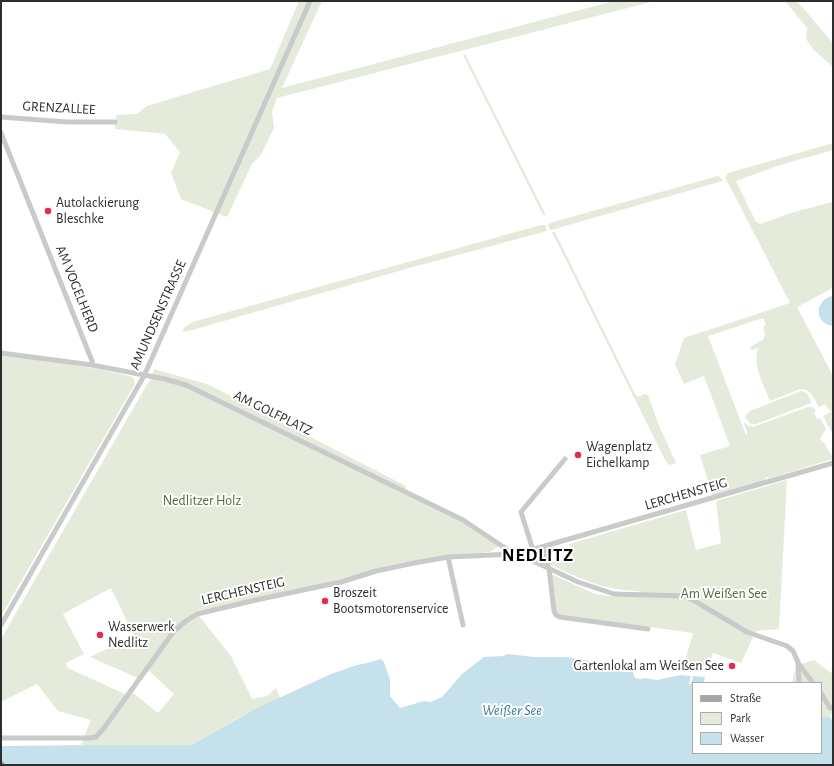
<!DOCTYPE html>
<html>
<head>
<meta charset="utf-8">
<style>
  body { margin:0 }
  #map { position:relative; width:834px; height:766px; overflow:hidden; background:#fff; font-family:"Alegreya Sans",sans-serif }
  canvas { display:block }
  .frame { position:absolute; inset:0; border:2px solid #2d2d2d; pointer-events:none }
  .legend { position:absolute; left:692px; top:682px; width:130px; height:72px; box-sizing:border-box; background:#fff; border:1px solid #ababab; margin:0; padding:5px 7px; list-style:none; font-size:12px; color:#2d2d2d }
  .legend li { display:flex; align-items:center; gap:8px; height:20px }
  .legend b { width:20px; border:1px solid #ababab }
</style>
</head>
<body>
<div id="map">
<canvas width="834" height="766"></canvas>
<div class="frame"></div>
<ul class="legend">
<li><b style="height:5px;background:#a5a5a5"></b>Straße</li>
<li><b style="height:11px;background:#e5ebda"></b>Park</li>
<li><b style="height:11px;background:#c5e2ec"></b>Wasser</li>
</ul>
</div>
<script>
const g = document.querySelector('canvas').getContext('2d');
g.lineJoin = 'round';
function fill(path, color) { g.fillStyle = color; g.fill(path, 'evenodd'); }
function trace(path, color, width, dash) { g.strokeStyle = color; g.lineWidth = width; g.lineCap = dash ? 'butt' : 'round'; g.setLineDash(dash || []); g.stroke(path); }
function drawText(font, color, halo, rows, align = 'center') {
  g.font = font + ' "Alegreya Sans",sans-serif'; g.lineWidth = 4; g.setLineDash([]); g.textBaseline = 'middle'; g.strokeStyle = halo; g.fillStyle = color; for (const [text, x, y, turn = 0] of rows) {
    g.save(); g.translate(x, y); g.rotate((+turn || 0) * Math.PI / 180); g.textAlign = isNaN(turn) ? turn : align; if (halo) g.strokeText(text, 0, 0); g.fillText(text, 0, 0); g.restore();
  }
}
fill(new Path2D(`
  M299,1h23l-40,87 332,-87h41l-378,97 -5,14 2,16 -13,27 -9,9 -25,53 -46,-18 -10,-26 9,-21 -15,-18 -50,-5 1,-14 21,-1 10,-8 123,-37z
  M785,1h12l36,42v24l-20,-18 -7,-10 1,-11z
  M465,54l80,159v2h-2l-80,-160z
  M833,143v7l-56,16 -41,15 20,41 4,2 34,-12 39,-10v86l-36,19 36,69v59l-10,-19 8,-4 -2,-3h-1l-3,-5 -6,3c-5,-9 -8,-19 -19,-18l-30,12c-6,-16 -18,-36 -12,-53l-7,2 -1,-3 14,-8 1,-6 -2,-6 3,-2 -3,-7 -55,18 38,99 1,-3 -4,-11 4,4 6,2 55,-20h5l3,4 -2,1 3,7 3,-1 6,11 -6,10 5,5 6,11 2,-1v5l-63,19 -3,-1 -1,2 -7,4 -46,14 -13,-42 30,-9 -26,-70 -20,8 -9,-19 9,-27 106,-35 -65,-126 3,-4z
  M718,176l5,4 -4,2 -168,48h-1l-2,-5 2,-2z
  M541,225h4l2,6 -134,36 -221,63 -10,2c3,-7 8,-9 14,-11z
  M552,232h3l79,160 4,5 6,-3 4,1 9,26 19,42 -7,2 -5,-7z
  M1,353l102,17 30,7 2,7 -134,232z
  M154,369l53,15 199,102 -1,7 52,25 42,28 -9,6 -61,6 -43,8 -55,16 -134,29 3,6 31,39 21,43 15,-3 9,-8 4,10 -38,18 -51,29h-110l10,-25 -33,-9 -21,-27 -36,18v-63l145,-253 4,-6zM111,588l23,48 -44,21 50,22 9,-8 25,23 -16,19 -26,-21 -5,3 -59,-27 -2,-5 18,-9 -21,-40z
  M801,391l6,2 4,9v1l-55,21h-6l-5,-7 1,-2 4,-4z
  M787,480l-8,149 -23,2 -15,32 -28,-10 -4,13 -24,-5 8,-28 -137,-19 -5,-40 44,20 14,2h31l-1,-5c-36,-1 -56,-11 -88,-26l-1,-3 23,-3 -4,-15 117,-34 10,40 25,-7 -5,-42z
  M814,660l17,13 2,-2v42l-2,1 1,6 -4,-4 -7,2v-35h-29l4,-17z`), '#e5ebda');
fill(new Path2D(`
  M833,296v30c-19,-2 -19,-27 0,-30z
  M508,654l26,3h32l55,9 12,6 2,6 5,1 5,-1 12,2 23,-5 11,1 -2,7 1,1h1l2,-8 12,1 -1,6h-11v70h128v-35l7,-2 5,5v44h-832v-19l94,-1h96l66,-37 74,-34 26,-9 10,-2 14,-4 3,3 6,18v16l10,12 24,-7 6,1 12,-5 20,-23 22,-17 19,-1z`), '#c5e2ec');
trace(new Path2D(`
  M1,117l66,5h48
  M1,133l91,228v4
  M1,353l91,12 73,14 21,6 277,135 51,34 17,6 47,22 36,12 68,2 11,4 54,32 40,14 6,5 5,11 1,21
  M544,547l5,22 5,42 2,4 4,2 88,12
  M533,550l-12,-38 44,-53
  M448,557l15,68
  M1,625l143,-249 166,-375
  M798,663l15,20
  M821,693l9,15h3
  M1,738h89l6,-1 8,-9 70,-97 12,-10 11,-7 59,-14 85,-18 35,-11 38,-8 34,-6 66,-3 10,-2 309,-89`), '#cacaca', 5);
trace(new Path2D(`
  M1,764l1,1`), '#a5a5a5', 6);
for (const [x, y, r, color] of [
  [48,211,4,"#ea294f"],
  [578,455,4,"#ea294f"],
  [325,601,4,"#ea294f"],
  [100,635,4,"#ea294f"],
  [732,666,4,"#ea294f"]
]) { const dot = new Path2D(); dot.arc(x, y, r, 0, 2 * Math.PI); g.fillStyle = color; g.fill(dot); trace(dot, '#fff', 1.5); }
drawText('14px', '#2d2d2d', '#fff', [
  ["GRENZALLEE",59,108,3],
  ["AM VOGELHERD",77,289,68],
  ["AMUNDSENSTRASSE",158,315,-66],
  ["AM GOLFPLATZ",273,413,26],
  ["LERCHENSTEIG",686,494,-16],
  ["LERCHENSTEIG",243,591,-13]
]);
drawText('14px', '#2d2d2d', '#fff', [
  ["Autolackierung",56,203],
  ["Bleschke",56,219],
  ["Wagenplatz",586,447],
  ["Eichelkamp",586,463],
  ["Broszeit",333,593],
  ["Bootsmotorenservice",333,609],
  ["Wasserwerk",108,627],
  ["Nedlitz",108,643],
  ["Gartenlokal am Weißen See",724,666,"right"]
], 'left');
drawText('14px', '#566a39', '#fff', [
  ["Nedlitzer Holz",202,501],
  ["Am Weißen See",724,594]
]);
drawText('italic 15px', '#397a91', '#fff', [
  ["Weißer See",512,710]
]);
g.letterSpacing = '1px';
drawText('bold 18px', '#000', '#fff', [
  ["NEDLITZ",538,556]
]);
g.letterSpacing = '0px';
</script>
</body>
</html>
